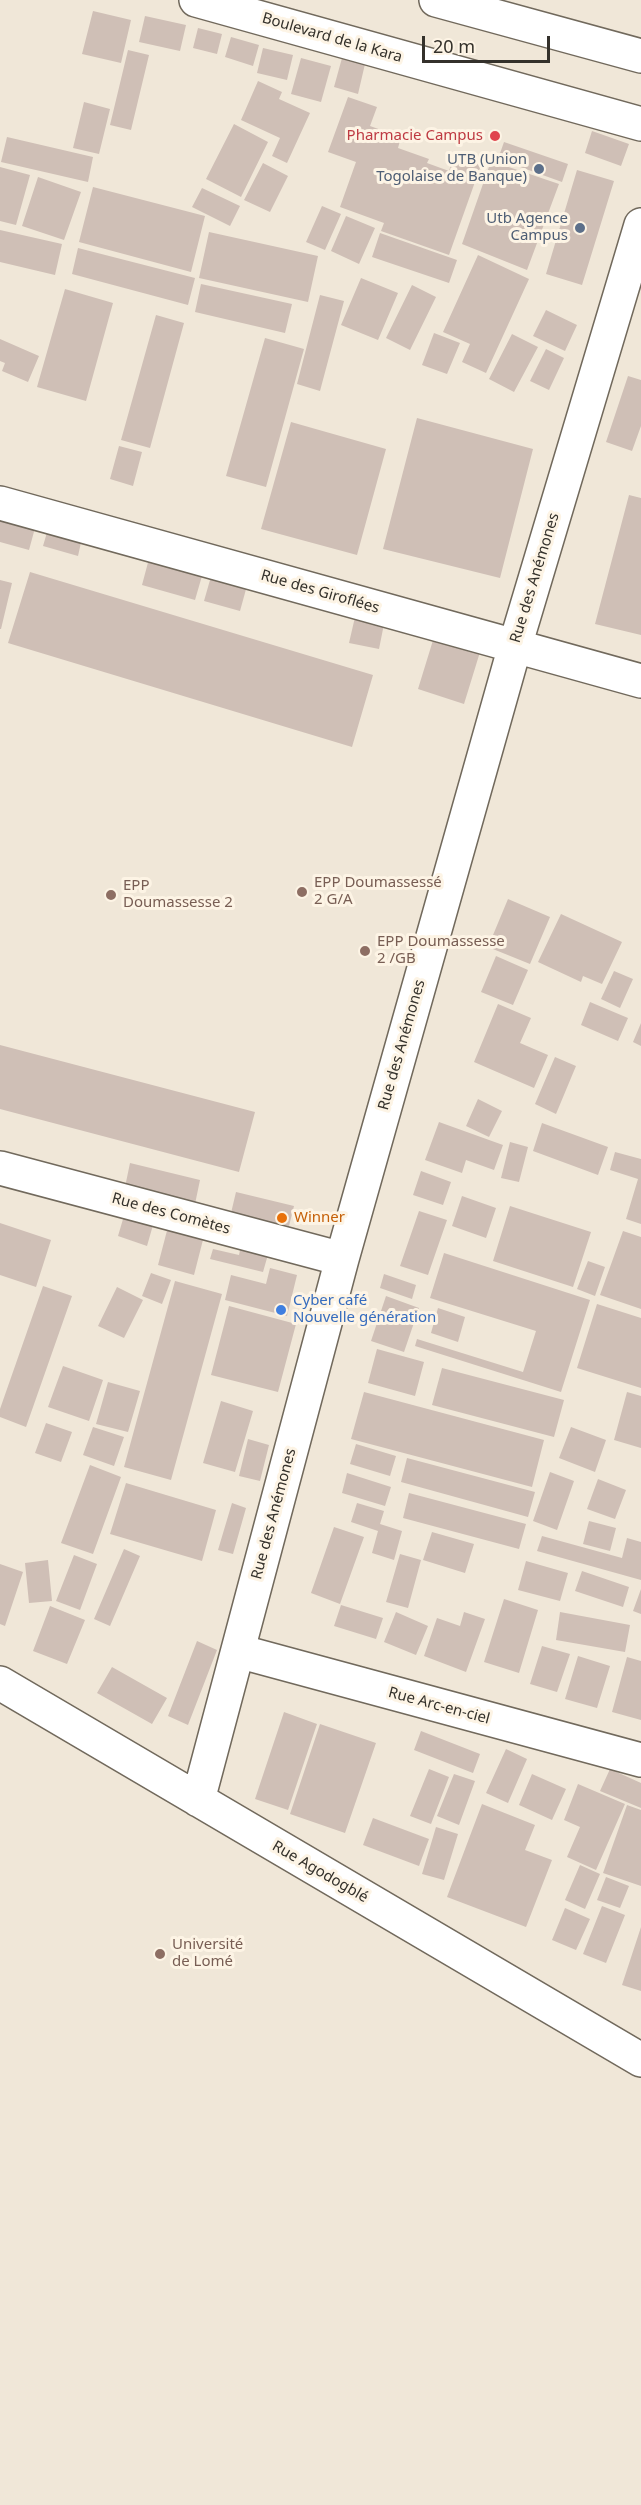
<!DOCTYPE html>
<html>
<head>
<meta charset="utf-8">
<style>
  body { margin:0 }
  #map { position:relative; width:641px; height:2505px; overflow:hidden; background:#f0e7d8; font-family:"Noto Sans",sans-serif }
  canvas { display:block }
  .scale { position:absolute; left:422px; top:36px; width:128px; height:27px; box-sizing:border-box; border:3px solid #34312b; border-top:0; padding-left:8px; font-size:18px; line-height:21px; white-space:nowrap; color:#34312b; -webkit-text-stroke:4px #fdf4e5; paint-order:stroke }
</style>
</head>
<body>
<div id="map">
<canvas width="641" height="2505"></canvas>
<div class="scale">20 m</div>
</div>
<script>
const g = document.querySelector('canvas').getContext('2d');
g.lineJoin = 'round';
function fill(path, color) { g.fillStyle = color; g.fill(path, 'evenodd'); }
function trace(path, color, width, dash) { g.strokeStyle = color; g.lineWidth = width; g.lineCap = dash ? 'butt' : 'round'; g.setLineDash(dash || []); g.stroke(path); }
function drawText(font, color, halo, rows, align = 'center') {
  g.font = font + ' "Noto Sans",sans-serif'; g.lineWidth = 6; g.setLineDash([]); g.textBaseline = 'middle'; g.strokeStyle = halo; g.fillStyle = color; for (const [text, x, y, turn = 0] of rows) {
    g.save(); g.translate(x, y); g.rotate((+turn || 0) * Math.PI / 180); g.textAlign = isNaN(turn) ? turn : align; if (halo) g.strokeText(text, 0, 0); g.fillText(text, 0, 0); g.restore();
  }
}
fill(new Path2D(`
  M93,11l38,9 -10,43 -39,-9z
  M145,16l41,9 -6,26 -41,-9z
  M198,28l24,6 -5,20 -24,-6z
  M231,37l28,8 -6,21 -28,-9z
  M263,48l30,7 -6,25 -30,-7z
  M128,50l21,5 -18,75 -21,-5z
  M301,58l30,8 -10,36 -30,-8z
  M342,58l23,6 -7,30 -24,-7z
  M258,81l24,11 -3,7 31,14 -23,50 -15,-7 8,-18 -39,-18z
  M348,97l29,10 -7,19 31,11 -3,11 31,11 -2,4 22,8 5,-16 27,10 -32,90 -68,-24 3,-8 -44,-16 16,-45 -28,-10z
  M84,102l26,7 -11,45 -26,-6z
  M234,124l34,18 -27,55 -35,-18z
  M592,131l37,13 -8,22 -36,-13z
  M7,137l86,20 -5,25 -87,-20z
  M504,142l64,22 -6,18 -64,-23z
  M491,161l68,23 -32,86 -65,-26z
  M263,163l25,13 -18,36 -26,-12z
  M0,167l30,8 -14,50 -16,-4z
  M577,170l37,11 -32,104 -36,-11z
  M38,177l43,15 -17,48 -42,-14z
  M93,187l112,29 -14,56 -112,-30z
  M202,188l38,18 -10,20 -38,-19z
  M322,206l19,8 -16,36 -19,-8z
  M346,216l29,12 -16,36 -28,-13z
  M0,230l62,14 -7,31 -55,-13z
  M209,232l109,24 -10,46 -109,-24z
  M380,233l77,27 -8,23 -77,-26z
  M78,248l117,30 -7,27 -116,-31z
  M478,255l51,24 -43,94 -24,-11 8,-18 -27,-12z
  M361,278l37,15 -20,47 -37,-15z
  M201,284l91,20 -7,29 -90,-21z
  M412,285l24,12 -26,53 -24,-12z
  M65,289l48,14 -27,98 -49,-14z
  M320,295l24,6 -24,90 -23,-7z
  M546,310l31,15 -12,26 -32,-15z
  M156,315l28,8 -34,125 -29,-8z
  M434,333l26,10 -13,31 -25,-9z
  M512,334l26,13 -24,45 -25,-13z
  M265,338l39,11 -38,138 -40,-11z
  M0,339l39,17 -11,26 -26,-11 3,-8 -5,-2z
  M546,349l18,9 -15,32 -19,-9z
  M628,376l13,4v46l-9,25 -26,-9z
  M417,418l116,31 -33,129 -117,-29z
  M291,422l95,27 -29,106 -96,-26z
  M119,446l23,6 -9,34 -23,-7z
  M629,495l12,3v137l-46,-11z
  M0,518l35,10 -6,22 -29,-8z
  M48,529l34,9 -4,18 -35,-10z
  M150,555l54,14 -9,31 -53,-15z
  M30,572l343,103 -21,72 -344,-104z
  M212,573l36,9 -8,29 -36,-10z
  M0,580l12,3 -11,46h-1z
  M355,617l29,7 -5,25 -30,-6z
  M434,637l46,15 -16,52 -46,-15z
  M508,899l42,18 -20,47 -42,-17z
  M561,914l61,28 -20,42 -19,-8 -2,6 -43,-20z
  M496,956l32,14 -15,35 -32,-13z
  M614,971l19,8 -13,29 -19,-9z
  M590,1002l38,16 -10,23 -37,-16z
  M498,1004l33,14 -11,25 28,12 -14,33 -60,-26z
  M641,1023v23l-8,-4z
  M0,1045l255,67 -16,60 -239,-63z
  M555,1057l21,9 -20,48 -21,-10z
  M478,1099l24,12 -13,26 -23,-11z
  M439,1122l64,23 -9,25 -28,-10 -4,13 -37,-13z
  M542,1123l66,24 -10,28 -65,-24z
  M510,1142l18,5 -9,35 -18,-4z
  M615,1152l26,7v65l-15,-5 12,-40 -28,-9z
  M130,1163l70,17 -5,24 -70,-17z
  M421,1171l30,11 -8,23 -30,-10z
  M236,1192l58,14 -5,20 -58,-13z
  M462,1196l34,12 -10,30 -34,-12z
  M510,1206l81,26 -18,55 -80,-26z
  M126,1209l29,9 -8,28 -29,-10z
  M419,1211l28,9 -19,55 -28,-9z
  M0,1223l51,17 -15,47 -36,-12z
  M169,1223l36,9 -11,43 -36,-10z
  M623,1231l18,6v72l-41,-14z
  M241,1245l28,6 -6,21 -53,-13 3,-10 26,6z
  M444,1253l146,47 -29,92 -146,-46 2,-7 106,33 13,-41 -106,-33z
  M588,1261l17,6 -10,29 -18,-7z
  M270,1268l27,7 -10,41 -62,-16 6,-25 35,9z
  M151,1273l20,7 -9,24 -20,-8z
  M384,1274l32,11 -4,14 -32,-11z
  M175,1281l47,13 -51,186 -47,-13z
  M43,1286l29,10 -46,131 -26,-10v-8z
  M117,1287l26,13 -19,38 -26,-12z
  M386,1296l33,12 -15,44 -33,-11z
  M597,1304l44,14v70l-64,-20z
  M229,1306l67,18 -18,68 -67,-17z
  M438,1308l27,9 -7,25 -27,-9z
  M377,1349l47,13 -9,34 -47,-13z
  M63,1366l40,14 -14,41 -41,-14z
  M442,1368l122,32 -10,37 -122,-32z
  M108,1382l32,9 -12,41 -32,-8z
  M364,1392l180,48 -12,47 -181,-48z
  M627,1392l14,4v52l-27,-8z
  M221,1401l32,10 -18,61 -32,-9z
  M46,1423l26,9 -11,30 -26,-9z
  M93,1427l31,10 -10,29 -31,-11z
  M571,1427l35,13 -11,32 -36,-14z
  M248,1439l21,6 -9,36 -21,-5z
  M356,1444l40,12 -6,20 -40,-12z
  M407,1458l128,34 -7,25 -127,-35z
  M90,1465l31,12 -28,77 -32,-11z
  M550,1472l24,9 -17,49 -24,-9z
  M347,1473l44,14 -6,19 -43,-13z
  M598,1479l28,11 -11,29 -28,-10z
  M126,1483l90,27 -14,51 -92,-27z
  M409,1493l117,31 -7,25 -116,-31z
  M232,1503l14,5 -13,46 -15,-4z
  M357,1503l27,8 -4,13 22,7 -8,29 -22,-7 6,-22 -27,-9z
  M589,1521l27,7 -6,23 -27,-7z
  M334,1527l30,10 -24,67 -29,-11z
  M432,1532l42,12 -9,29 -42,-13z
  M542,1536l80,22 5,-20 14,4v38l-104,-29z
  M124,1549l16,7 -30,70 -16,-7z
  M400,1554l21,6 -13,48 -22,-6z
  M74,1555l23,9 -17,46 -24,-9z
  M48,1560l4,41 -23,2 -4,-40z
  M526,1561l42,12 -8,28 -42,-11z
  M0,1564l23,8 -18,54 -5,-2z
  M582,1571l47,16 -6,20 -48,-16z
  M641,1589v25l-8,-3z
  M504,1599l34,11 -19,63 -35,-11z
  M341,1605l42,13 -7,21 -42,-13z
  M50,1606l35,14 -18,44 -34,-13z
  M396,1612l32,14 -12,29 -32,-13z
  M464,1612l21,7 -19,53 -42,-16 13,-38 23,8z
  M560,1612l70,13 -5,27 -69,-12z
  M197,1641l20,9 -29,75 -20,-9z
  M542,1646l28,8 -13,38 -27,-8z
  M578,1656l32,10 -13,42 -32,-9z
  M627,1657l14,4v59l-29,-8z
  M112,1667l55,31 -15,26 -55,-31z
  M284,1712l33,12 -29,86 -33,-11z
  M320,1724l56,19 -31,90 -55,-19z
  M421,1731l59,23 -7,19 -59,-23z
  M506,1749l21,10 -19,44 -22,-10z
  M429,1769l20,8 -18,47 -21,-8z
  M610,1769l31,14v25l-41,-17z
  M454,1774l21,7 -16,44 -22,-9z
  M532,1774l34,15 -14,31 -33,-15z
  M578,1784l47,20 -29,66 -29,-13 13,-30 -16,-7z
  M482,1804l53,21 -10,25 27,10 -26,67 -79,-30z
  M627,1805l14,5v76l-38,-13z
  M373,1818l56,21 -10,27 -56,-21z
  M436,1827l22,7 -14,46 -22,-6z
  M580,1865l20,9 -15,35 -20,-9z
  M606,1877l23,9 -9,22 -23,-8z
  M602,1906l23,9 -19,48 -23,-9z
  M565,1908l25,11 -14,31 -24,-10z
  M641,1927v64l-19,-6z`), '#cfbfb6');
const minor = new Path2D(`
  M0,503l641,178
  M0,1168l342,91
  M238,1651l403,109
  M0,1683l641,377
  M198,1800l144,-541 173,-613 126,-421`);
const major = new Path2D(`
  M196,0l445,124
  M436,0l205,56`);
trace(minor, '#71695c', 36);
trace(major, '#71695c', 36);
trace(minor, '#fff', 33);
trace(major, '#fff', 33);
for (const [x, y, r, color] of [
  [495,136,6,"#e0444e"],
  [539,169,6,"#5c6f8a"],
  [580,228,6,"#5c6f8a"],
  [302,892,6,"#8d6e63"],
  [111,895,6,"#8d6e63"],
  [365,951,6,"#8d6e63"],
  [282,1218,6,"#e8710a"],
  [281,1310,6,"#3f7fe0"],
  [160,1954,6,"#8d6e63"]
]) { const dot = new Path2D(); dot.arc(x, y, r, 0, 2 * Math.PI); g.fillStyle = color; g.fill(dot); trace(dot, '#fdf4e5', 2); }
drawText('15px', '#34312b', '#fdf4e5', [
  ["Boulevard de la Kara",332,38,16],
  ["Rue des Anémones",535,578,-73],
  ["Rue des Giroflées",320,592,16],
  ["Rue des Anémones",402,1045,-74],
  ["Rue des Comètes",171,1214,15],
  ["Rue des Anémones",274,1514,-75],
  ["Rue Arc-en-ciel",439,1706,15],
  ["Rue Agodogblé",320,1872,30]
]);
drawText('15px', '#be3a42', '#fdf4e5', [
  ["Pharmacie Campus",483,136]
], 'right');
drawText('15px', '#4e5e75', '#fdf4e5', [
  ["UTB (Union",527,160],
  ["Togolaise de Banque)",527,177],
  ["Utb Agence",568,219],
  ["Campus",568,236]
], 'right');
drawText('15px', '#785e54', '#fdf4e5', [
  ["EPP Doumassessé",314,883],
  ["2 G/A",314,900],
  ["EPP",123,886],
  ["Doumassesse 2",123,903],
  ["EPP Doumassesse",377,942],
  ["2 /GB",377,959],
  ["Université",172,1945],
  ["de Lomé",172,1962]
], 'left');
drawText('15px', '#c56008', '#fdf4e5', [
  ["Winner",294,1218]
], 'left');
drawText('15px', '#366cbe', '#fdf4e5', [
  ["Cyber café",293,1301],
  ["Nouvelle génération",293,1318]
], 'left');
</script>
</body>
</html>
